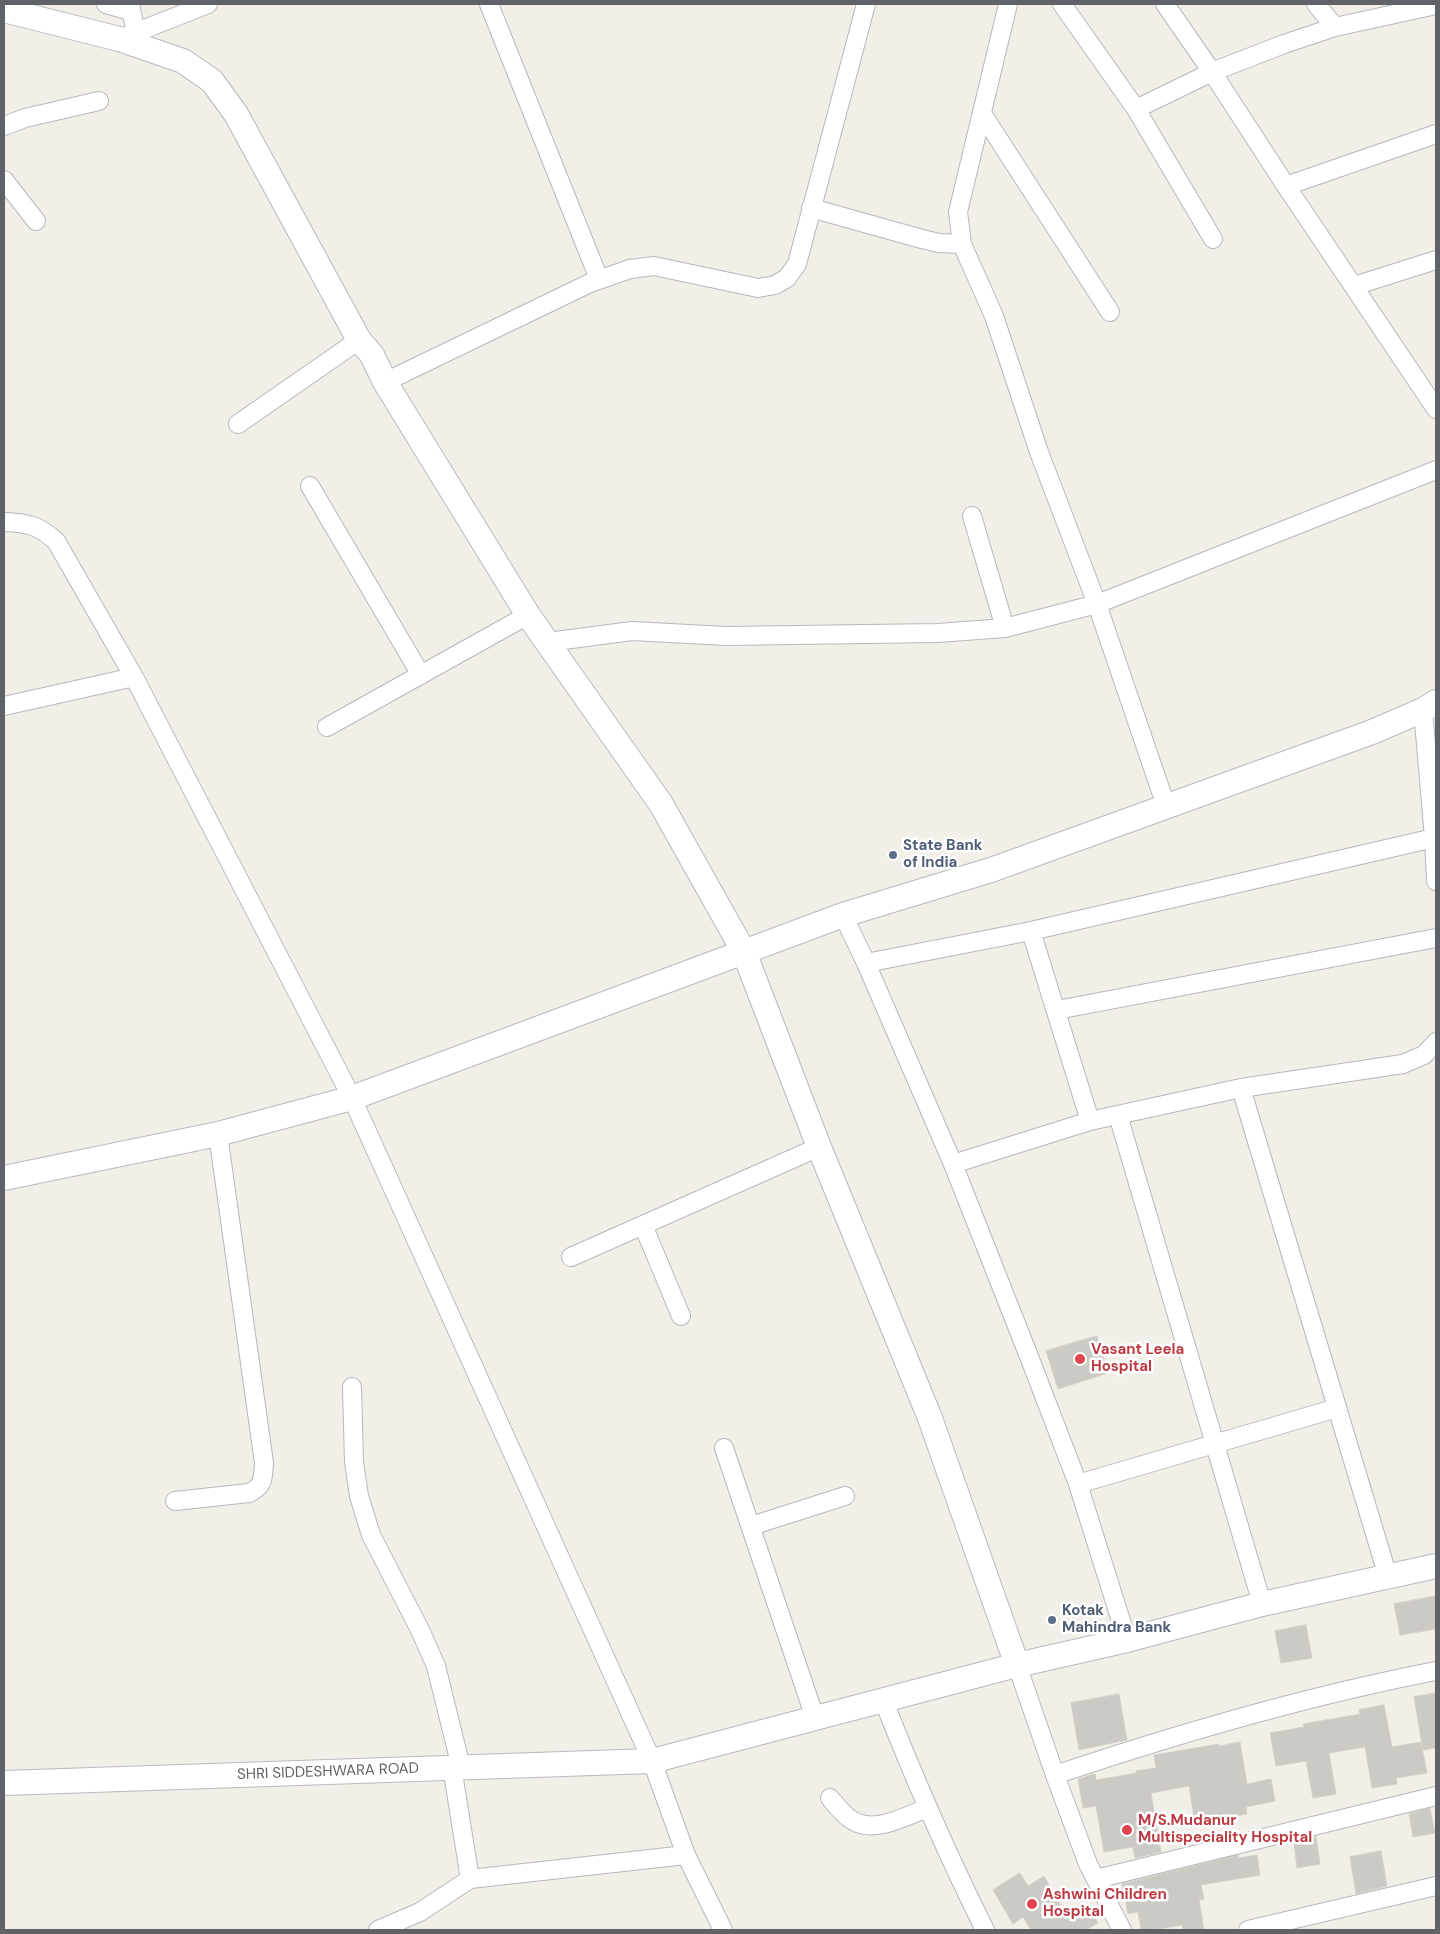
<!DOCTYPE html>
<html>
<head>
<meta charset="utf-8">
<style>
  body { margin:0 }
  #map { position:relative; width:1440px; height:1934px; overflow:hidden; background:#f1efe8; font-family:"DM Sans",sans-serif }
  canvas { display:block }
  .frame { position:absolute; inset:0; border:5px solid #5f6368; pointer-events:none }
</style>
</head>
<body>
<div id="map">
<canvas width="1440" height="1934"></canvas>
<div class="frame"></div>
</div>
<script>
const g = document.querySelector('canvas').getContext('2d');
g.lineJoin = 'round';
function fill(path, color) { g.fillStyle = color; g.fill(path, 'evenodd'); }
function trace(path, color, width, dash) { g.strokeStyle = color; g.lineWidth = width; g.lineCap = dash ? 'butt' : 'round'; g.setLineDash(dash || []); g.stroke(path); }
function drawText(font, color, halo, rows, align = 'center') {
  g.font = font + ' "DM Sans",sans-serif'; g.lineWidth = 5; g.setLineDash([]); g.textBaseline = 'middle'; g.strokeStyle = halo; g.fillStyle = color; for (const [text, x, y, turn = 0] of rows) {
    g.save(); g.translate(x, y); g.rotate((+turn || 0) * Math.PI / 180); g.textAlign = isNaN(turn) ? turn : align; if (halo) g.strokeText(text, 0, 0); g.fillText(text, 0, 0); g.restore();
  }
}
const building = new Path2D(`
  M1097,1336l11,37 -50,16 -12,-38z
  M1436,1596v33l-36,6 -6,-31z
  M1306,1625l6,33 -31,5 -6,-32z
  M1436,1693v55l-13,2 -9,-53z
  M1119,1694l8,46 -48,10 -8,-47z
  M1384,1705l8,42 29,-5 6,31 -31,5 1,6 -25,4 -7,-41 -36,6 7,41 -23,4 -7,-37 -30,5 -6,-33 34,-6 -1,-3 57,-10 -1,-4z
  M1240,1742l7,42 24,-5 4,22 -29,6 1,7 -52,9 -6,-37 -38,7 10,59 -26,6 -2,-11 -29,5 -8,-46 -13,2 -5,-29 17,-5 1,6 41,-7 -1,-2 20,-3 -2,-13 65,-11v2z
  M1430,1808l5,25 -22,4 -4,-23z
  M1316,1836l4,28 -23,4 -3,-26z
  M1381,1851l6,35 -31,8 -6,-37z
  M1238,1855l1,3 18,-3 3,20 -59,10 3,14 -5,1 5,30h-21l-1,-5 -29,5h-12l-3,-18 -10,2 -6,-30z
  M1020,1873l8,13 16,-10 23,40 20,-12 11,19 -12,7h-55l-8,-13 -10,7 -20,-34z`);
fill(building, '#cccac5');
trace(building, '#d6d1c6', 1);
const street = new Path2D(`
  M106,4l25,7
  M130,4l6,29
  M489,4l110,275
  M1008,4l-50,208 4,32 32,72 45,136 58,152 69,202
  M1062,4l74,105 77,130
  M1165,4l47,68 74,114 150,223
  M1316,4l19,23
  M119,39l89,-35
  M1136,109l76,-37 72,-28 51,-17 101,-22
  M983,115l127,197
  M4,126l21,-8 74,-17
  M4,180l32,41
  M1286,186l150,-52
  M811,208l111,31 17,4 23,1
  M1354,286l82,-26
  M385,382l205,-99 40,-14 24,-3 104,22 17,-3 12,-7 10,-14 69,-260
  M238,424l121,-84
  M310,486l111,189
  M972,516l33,112
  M4,522c24,1 34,3 52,19l78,136 218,421 300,663 34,94 37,75
  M548,642l84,-11 94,5 212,-3 67,-5 92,-24 339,-134
  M4,706l130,-29
  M327,727l201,-112
  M1434,838l2,43
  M843,915l23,48 87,201 77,195 48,125 49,156
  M1031,931l59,190 151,-33 162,-24 21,-9 12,-13
  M866,963l165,-32 403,-93 -11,-128
  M1057,1010l379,-72
  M1241,1088l147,489
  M1118,1115l144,489
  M953,1164l137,-43
  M643,1225l38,91
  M571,1257l248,-110
  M352,1387l2,75 5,34 12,39 49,95 16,36 25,101
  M724,1448l91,270
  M1078,1484l259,-76
  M175,1501l74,-8c15,-7 14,-15 15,-30l-46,-329
  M751,1526l94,-30
  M1017,1665l38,110 33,89 34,66
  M883,1699c31,79 64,155 102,231
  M1055,1775c125,-42 251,-79 381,-104
  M830,1798c6,7 12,15 19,20 22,18 55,-1 78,-10
  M470,1879l216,-24
  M1096,1879l340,-83
  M378,1930l42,-18 50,-33 -18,-112
  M1248,1930l188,-44`);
const secondary = new Path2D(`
  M4,10l115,29 64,22 29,20 24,33 123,226 13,15 13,27 143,233 133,189 83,148 75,195 111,271 87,247
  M4,1178l214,-44 134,-36 491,-183 148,-45 381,-138 51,-22 13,-8
  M4,1783l648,-22 365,-96 110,-25 135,-36 174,-38`);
trace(street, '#b5b8bc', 20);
trace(secondary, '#b6babf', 26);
trace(street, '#fff', 18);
trace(secondary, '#fff', 24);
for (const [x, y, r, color] of [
  [893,855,5,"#5c6f8a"],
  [1080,1359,6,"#e0444e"],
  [1052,1620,5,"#5c6f8a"],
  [1127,1830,6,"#e0444e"],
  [1032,1904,6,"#e0444e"]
]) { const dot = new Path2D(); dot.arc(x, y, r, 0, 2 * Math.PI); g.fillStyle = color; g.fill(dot); trace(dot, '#fff', 2); }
drawText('bold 15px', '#4e5e75', '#fff', [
  ["State Bank",903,846],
  ["of India",903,863],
  ["Kotak",1062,1611],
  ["Mahindra Bank",1062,1628]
], 'left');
drawText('bold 15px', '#be3a42', '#fff', [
  ["Vasant Leela",1091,1350],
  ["Hospital",1091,1367],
  ["M/S.Mudanur",1138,1821],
  ["Multispeciality Hospital",1138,1838],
  ["Ashwini Children",1043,1895],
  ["Hospital",1043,1912]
], 'left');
drawText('15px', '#5f6368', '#fff', [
  ["SHRI SIDDESHWARA ROAD",328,1772,-2]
]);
</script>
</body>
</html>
